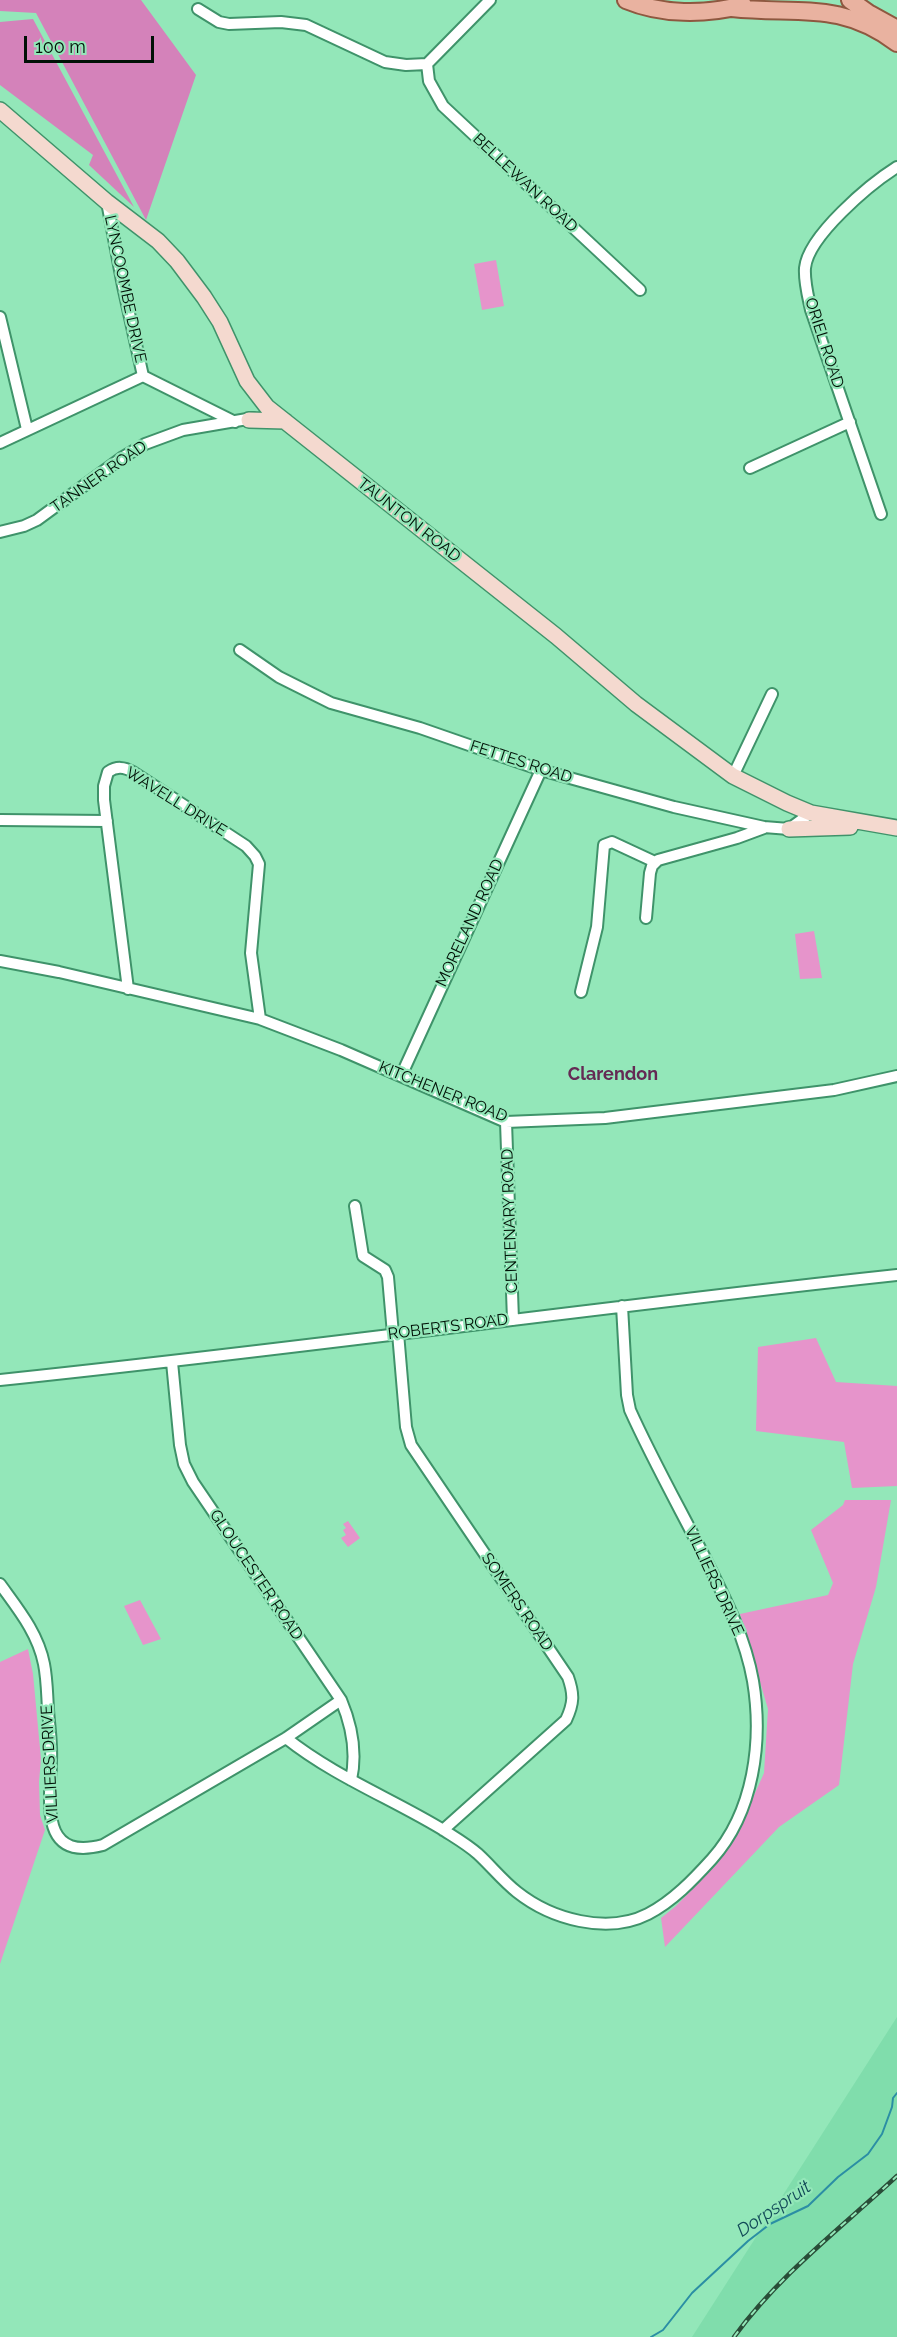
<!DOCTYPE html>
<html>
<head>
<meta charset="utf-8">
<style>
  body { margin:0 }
  #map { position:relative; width:897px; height:2337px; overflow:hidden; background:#93e7b9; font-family:Raleway,sans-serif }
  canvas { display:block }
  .scale { position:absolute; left:24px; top:36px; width:130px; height:27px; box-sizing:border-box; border:3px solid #001106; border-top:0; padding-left:8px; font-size:18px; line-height:21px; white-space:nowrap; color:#001106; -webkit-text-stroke:4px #93e7b9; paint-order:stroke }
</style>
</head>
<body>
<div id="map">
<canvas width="897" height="2337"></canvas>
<div class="scale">100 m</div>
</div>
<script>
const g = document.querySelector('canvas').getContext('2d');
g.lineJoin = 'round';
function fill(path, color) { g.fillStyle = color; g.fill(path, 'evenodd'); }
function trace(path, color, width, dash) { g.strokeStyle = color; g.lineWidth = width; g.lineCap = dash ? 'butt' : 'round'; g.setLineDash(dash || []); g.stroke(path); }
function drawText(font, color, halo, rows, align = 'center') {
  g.font = font + ' Raleway,sans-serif'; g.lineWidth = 4.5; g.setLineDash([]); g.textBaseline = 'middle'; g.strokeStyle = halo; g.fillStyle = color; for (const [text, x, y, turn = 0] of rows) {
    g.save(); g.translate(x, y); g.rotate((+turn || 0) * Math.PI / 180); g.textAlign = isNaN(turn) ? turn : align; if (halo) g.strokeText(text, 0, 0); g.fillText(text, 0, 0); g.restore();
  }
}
fill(new Path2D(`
  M897,2017v320h-205z`), '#80ddac');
fill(new Path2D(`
  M496,260l8,46 -22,4 -8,-46z
  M814,931l8,47 -22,1 -5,-45z
  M816,1338l20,44 61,4v100l-45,2 -8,-46 -88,-11 2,-84z
  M845,1500h46l-15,87 -23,77 -14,121 -60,42 -114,120 -4,-29 15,-12 41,-42 21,-33 26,-58 4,-64 -28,-95 88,-19 5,-12 -22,-53 32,-25z
  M348,1521l12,17 -12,9 -7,-9 5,-3 -3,-5 3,-2 -3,-4z
  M140,1600l21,39 -18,6 -19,-39z
  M28,1649l5,25 8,85 -2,23 1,33 5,15 -45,134v-302z`), '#e694cb');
fill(new Path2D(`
  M0,0h141l55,75 -50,145 -110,-207 -36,-2z
  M33,19l101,188 -45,-42 4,-10 -93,-70v-63z`), '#d482ba');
trace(new Path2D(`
  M651,2337l12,-7 29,-37 56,-52 22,-17 38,-18 30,-29 30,-23 14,-20 10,-27 1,-9 4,-5`), '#2b8ea4', 2);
const street = new Path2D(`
  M198,9l21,13 10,2 52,-2 25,3 79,37 21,3 21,-1 63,-64
  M427,64l2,17 14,25 197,184
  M107,202l16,84 20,90
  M0,317l27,112
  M0,443l143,-67 92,46
  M750,468l100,-46
  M881,514l-70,-204c-3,-14 -7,-28 -6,-42 3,-32 65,-84 92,-101
  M0,532l24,-6 13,-6 86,-63 22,-13 38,-14 70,-12
  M240,650l39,27 52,26 89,25 121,42 133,37 90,20 25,2 22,-16
  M733,776l39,-82
  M0,820l107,1
  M646,918l4,-45 2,-7 6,-6 79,-22 27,-10
  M0,961l59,11 201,47 81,31 165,72 99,-4 229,-28 63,-14
  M128,989l-24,-189v-14l4,-14c9,-6 16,-5 25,0l113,74 9,10 4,8 -8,89 9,66
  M581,992l16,-65 7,-82 8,-3 43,20
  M401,1076l140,-306
  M506,1122l7,198
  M355,1206l8,50 22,14 3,7 5,57
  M398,1333l8,94 5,18 157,232c6,17 6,26 -2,43l-123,110
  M172,1362l8,83 4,19 9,18 148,218c11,26 16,53 10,80
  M0,1380c299,-31 598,-73 897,-105
  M0,1584c18,25 38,49 44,80 3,15 3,30 4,45 1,17 4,34 3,51 0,41 -13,102 52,85l183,-107 55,-38
  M286,1738c49,39 107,61 159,93 11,7 23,14 33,23 13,12 25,27 39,38 34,27 90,43 131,22 25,-13 45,-34 64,-55 42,-47 51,-118 41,-178 -8,-45 -29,-85 -49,-125 -25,-49 -52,-97 -74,-146l-3,-15 -5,-89`);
const secondary = new Path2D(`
  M0,110l107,92 51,39 19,20 27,36 16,25 27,59 20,26 289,229 80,68 97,72 54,27 24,10 86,15
  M249,420l36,1
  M789,829l61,-2`);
const primary = new Path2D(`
  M626,0c36,15 79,15 117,5
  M850,0l21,15
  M732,8c64,7 108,-8 165,35
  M870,14l27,15`);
trace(street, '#3f936a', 14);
trace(secondary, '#3f936a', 18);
trace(primary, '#8e5840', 20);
trace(street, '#fff', 10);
trace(secondary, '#f4d9cf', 15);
trace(primary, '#e9b2a0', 16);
const rail = new Path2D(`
  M734,2337c45,-62 107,-109 163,-161`);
trace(rail, '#294d38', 4.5);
trace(rail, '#93e7b9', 2, [7]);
drawText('16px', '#001106', '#93e7b9', [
  ["BELLEWAN ROAD",525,183,43],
  ["LYNCOOMBE DRIVE",125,289,78],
  ["ORIEL ROAD",824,343,72],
  ["TANNER ROAD",99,477,-35],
  ["TAUNTON ROAD",409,520,38],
  ["FETTES ROAD",521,762,18],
  ["WAVELL DRIVE",176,802,32],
  ["MORELAND ROAD",470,923,-65],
  ["KITCHENER ROAD",443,1092,22],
  ["CENTENARY ROAD",510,1221,-92],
  ["ROBERTS ROAD",448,1327,-7],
  ["GLOUCESTER ROAD",256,1575,56],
  ["VILLIERS DRIVE",714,1581,65],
  ["SOMERS ROAD",517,1602,56],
  ["VILLIERS DRIVE",50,1764,-93]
]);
drawText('bold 18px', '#642a54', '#93e7b9', [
  ["Clarendon",613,1075]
]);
drawText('italic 18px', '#124a58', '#93e7b9', [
  ["Dorpspruit",774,2209,-34]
]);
</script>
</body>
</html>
